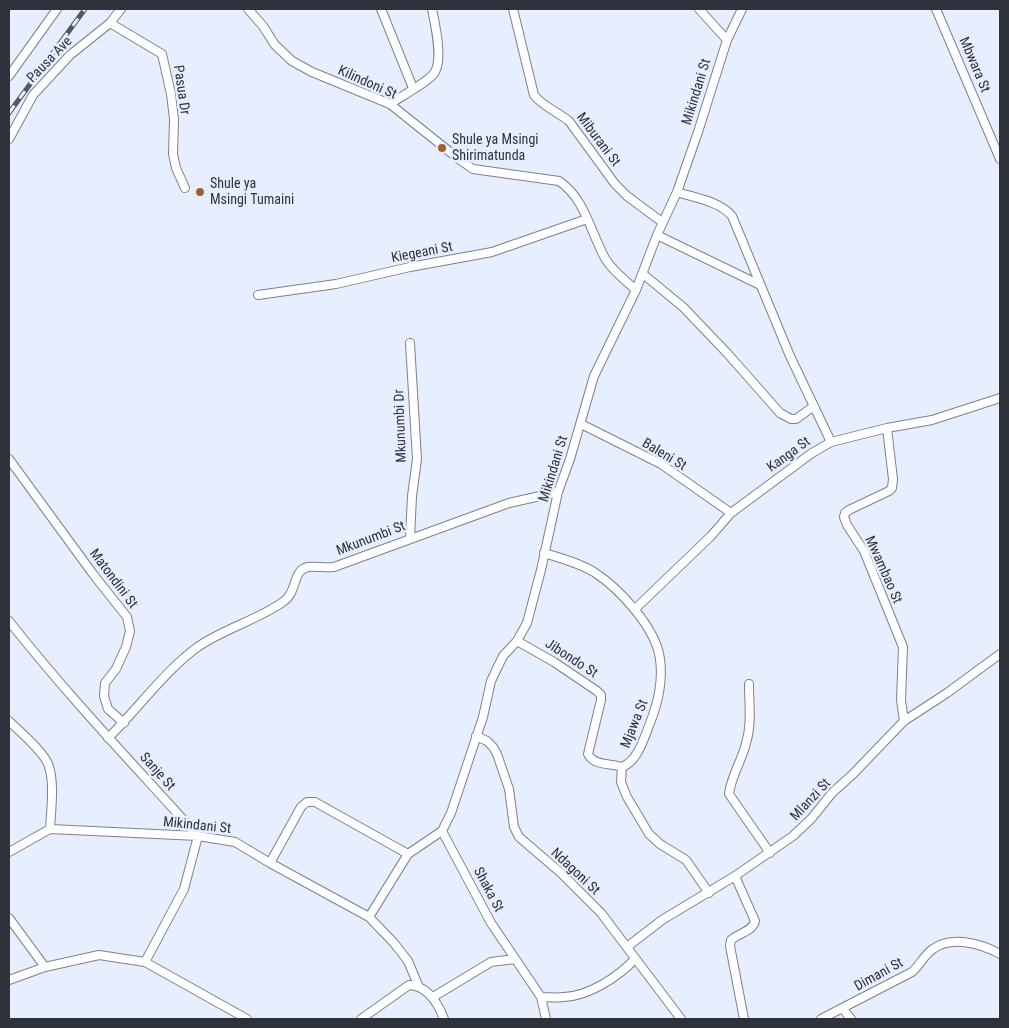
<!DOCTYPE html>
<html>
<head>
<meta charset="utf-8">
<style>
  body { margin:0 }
  #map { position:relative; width:1009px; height:1028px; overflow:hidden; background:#e7eefe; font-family:"Roboto Condensed",sans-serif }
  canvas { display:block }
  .frame { position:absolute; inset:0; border:10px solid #2f323a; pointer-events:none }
</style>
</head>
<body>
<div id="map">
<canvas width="1009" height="1028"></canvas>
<div class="frame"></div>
</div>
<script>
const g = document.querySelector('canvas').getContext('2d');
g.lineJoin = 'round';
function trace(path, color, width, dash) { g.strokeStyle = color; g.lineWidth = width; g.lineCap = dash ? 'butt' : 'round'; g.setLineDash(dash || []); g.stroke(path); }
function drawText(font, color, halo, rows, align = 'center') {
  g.font = font + ' "Roboto Condensed",sans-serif'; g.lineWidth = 5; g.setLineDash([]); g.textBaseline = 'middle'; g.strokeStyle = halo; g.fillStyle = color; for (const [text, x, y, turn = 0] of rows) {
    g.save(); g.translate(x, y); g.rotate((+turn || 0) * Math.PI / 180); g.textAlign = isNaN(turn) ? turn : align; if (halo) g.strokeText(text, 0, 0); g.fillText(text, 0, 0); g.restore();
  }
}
const minor = new Path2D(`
  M248,9l15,17 12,19 17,16 20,11 78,32 70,56 13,9 86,12c26,17 32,53 47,79 8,12 20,21 30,30
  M381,9l32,79
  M513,9l21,86c7,10 25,18 35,26l46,63 12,12 35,26
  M699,9l28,31
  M936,9l64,150
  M110,23l52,31 9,40 3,25 -1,35 3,14 9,20
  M9,76l48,-67
  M390,104c10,-7 40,-23 45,-32 8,-14 0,-48 -3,-63
  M9,139l24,-44 37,-40 40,-32 11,-14
  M677,192c18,6 42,9 55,24l58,140 41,86
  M657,235l103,50
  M643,274l40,33 44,46 53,60 11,6h5l18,-13
  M258,295l78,-11 74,-17 82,-15 95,-33
  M581,424l80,40 70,49
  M887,428l6,51 -1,9 -3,3 -40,19 -4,3 -1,4 3,8 17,26 39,96 -2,53 3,21
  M9,459l84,115 34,43 3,14 -4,16 -10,22 -11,14 -1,13 4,13 16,14
  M410,538l2,-42 5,-37 -7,-116
  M544,553c17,5 35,10 50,19 26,17 62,56 66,87 3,22 -2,44 -10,64 -6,15 -12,38 -28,44l-1,15 6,15 22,37 11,10 26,16 23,33
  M635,609l76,-73 20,-23 81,-60 19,-11 56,-14 45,-8 68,-22
  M9,621c59,75 125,144 189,215l-14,53 -39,73
  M517,641l37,21 43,29 4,4v5l-13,54c6,12 22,9 34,13
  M749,684c0,19 3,40 -3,59 -4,18 -15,33 -17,51l41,59
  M9,721c10,10 34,30 39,43 7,16 3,47 2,65
  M476,736l11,5 6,6 4,7 12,35 5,38 5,10 42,36 40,40 80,106
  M108,738c30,-29 57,-68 91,-92 27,-18 58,-26 84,-44 15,-10 9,-32 25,-35 8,-1 17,1 26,0l175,-64 49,-11
  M442,831l49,92 50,74 5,22
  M9,852l41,-23 148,7 37,6 35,21 99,54 25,26 14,18 10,24
  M270,863l31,-56 6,-5h8l93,52
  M735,876l20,45c-2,10 -16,12 -24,19l-1,6 14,73
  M369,917l39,-63 34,-23 9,-18 32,-96 8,-36 12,-25 14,-15 10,-18 14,-53 17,-78 12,-33 24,-83 42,-86 21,-55 20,-43 21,-60 29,-92 15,-31
  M9,918l36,49
  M627,947l35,-27 73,-44 58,-40 18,-17 21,-26 21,-19 51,-53 43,-28 53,-39
  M9,980l36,-13 54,-12 46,7 102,57
  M433,997l58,-35 24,-3
  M541,997c8,0 16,1 23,0 25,-1 54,-20 71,-38
  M843,1009l8,10
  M361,1019l48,-34c19,1 29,18 35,34
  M821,1019l91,-47c8,-7 12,-17 21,-23 19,-14 49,-5 67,5`);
trace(minor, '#7a8193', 10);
trace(minor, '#fff', 8);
const rail = new Path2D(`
  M9,113l76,-104`);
trace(rail, '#535761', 5);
trace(rail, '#e7eefe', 3, [9]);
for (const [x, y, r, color] of [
  [442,148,5,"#a2612b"],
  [200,192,5,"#a2612b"]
]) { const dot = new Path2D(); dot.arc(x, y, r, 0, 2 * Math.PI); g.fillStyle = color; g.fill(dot); trace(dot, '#e7eefe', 2); }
drawText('14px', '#2f323a', '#e7eefe', [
  ["Pausa Ave",50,60,-46],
  ["Mbwara St",974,65,67],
  ["Kilindoni St",367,83,24],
  ["Pasua Dr",181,90,82],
  ["Mikindani St",697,92,-73],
  ["Miburani St",598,140,53],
  ["Kiegeani St",422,253,-11],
  ["Mkunumbi Dr",401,426,-92],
  ["Baleni St",664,455,31],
  ["Kanga St",789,455,-36],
  ["Mikindani St",554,469,-73],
  ["Mkunumbi St",371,539,-21],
  ["Mwambao St",883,570,66],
  ["Matondini St",113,579,53],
  ["Jibondo St",571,659,33],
  ["Mjawa St",635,724,-68],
  ["Sanje St",157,772,48],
  ["Mlanzi St",811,800,-47],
  ["Mikindani St",197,826,6],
  ["Ndagoni St",575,872,43],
  ["Shaka St",488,890,62],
  ["Dimani St",879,975,-29]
]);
drawText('14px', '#2f323a', '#e7eefe', [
  ["Shule ya Msingi",452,140],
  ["Shirimatunda",452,156],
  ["Shule ya",210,184],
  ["Msingi Tumaini",210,200]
], 'left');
</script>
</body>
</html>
